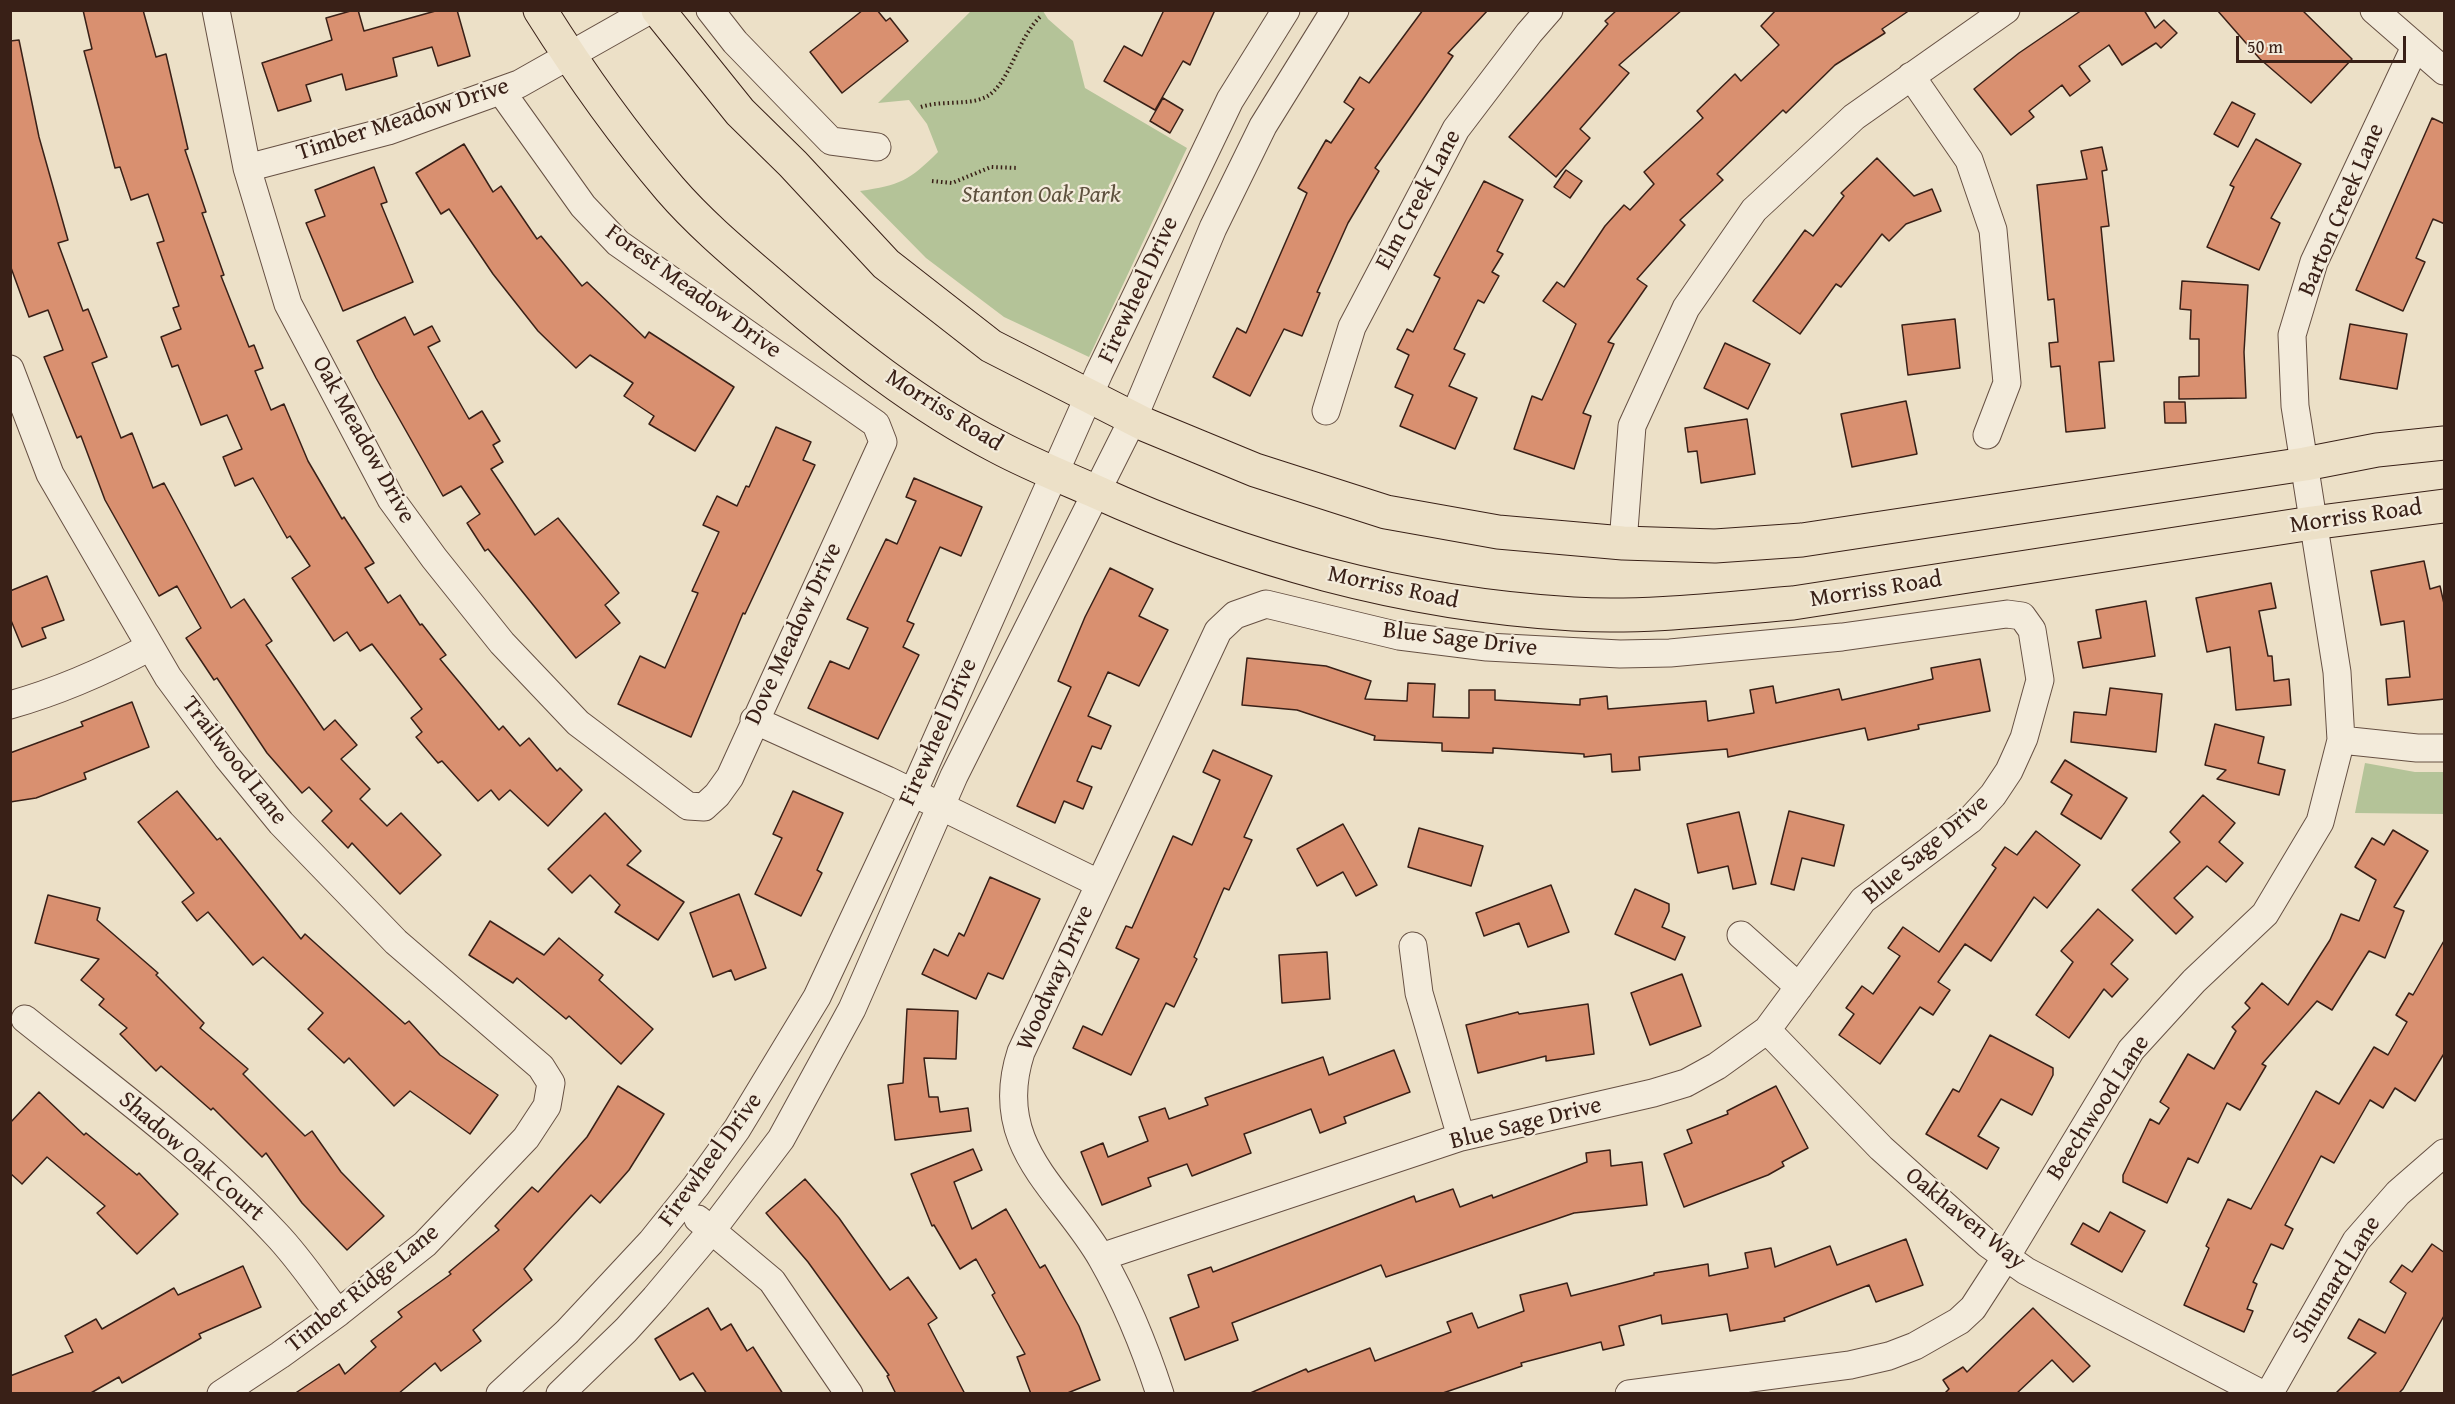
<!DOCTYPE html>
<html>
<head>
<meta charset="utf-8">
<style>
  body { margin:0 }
  #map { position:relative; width:2455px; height:1404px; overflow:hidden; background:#ece0c7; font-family:"Gentium Book Plus",serif }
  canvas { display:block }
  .frame { position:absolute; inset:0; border:12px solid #392017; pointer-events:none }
  .scale { position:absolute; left:2236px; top:36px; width:170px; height:27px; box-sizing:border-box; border:3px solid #392017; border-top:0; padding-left:8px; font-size:18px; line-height:21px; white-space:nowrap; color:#392017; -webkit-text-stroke:4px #f3ebdb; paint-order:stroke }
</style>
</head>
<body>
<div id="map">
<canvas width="2455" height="1404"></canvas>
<div class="frame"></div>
<div class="scale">50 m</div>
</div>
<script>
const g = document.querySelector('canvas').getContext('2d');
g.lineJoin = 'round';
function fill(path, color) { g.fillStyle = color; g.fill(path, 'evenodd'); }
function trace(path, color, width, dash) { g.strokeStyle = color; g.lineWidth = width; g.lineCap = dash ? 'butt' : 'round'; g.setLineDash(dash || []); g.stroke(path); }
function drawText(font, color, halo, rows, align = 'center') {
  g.font = font + ' "Gentium Book Plus",serif'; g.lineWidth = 4.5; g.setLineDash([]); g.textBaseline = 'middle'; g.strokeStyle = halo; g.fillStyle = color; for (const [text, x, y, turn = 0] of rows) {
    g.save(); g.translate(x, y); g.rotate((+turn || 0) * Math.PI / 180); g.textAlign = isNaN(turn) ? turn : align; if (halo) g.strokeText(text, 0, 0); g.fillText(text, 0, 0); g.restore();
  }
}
fill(new Path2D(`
  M971,11h72l5,8 25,22 12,47 102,60 -98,209 -85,-40 -78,-59 -66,-67c40,-6 49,-10 78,-39l-11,-28 -18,-24 -31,3z
  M2365,763l50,9h29v42l-89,-1z`), '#b4c398');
const building = new Path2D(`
  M83,10h60l13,47 10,-3 22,95 -3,1 21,62 -4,1 22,62 -3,1 28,71 5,-2 9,23 -8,3 16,39 13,-6 24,57 34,58 2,-2 30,46 -9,5 23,35 12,-8 20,30 2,-1 24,31 -6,4 59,71 4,-4 17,20 9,-8 28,33 3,-3 22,22 -34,36 -38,-36 -11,10 -8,-10 -13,11 -36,-40 -4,2 -22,-26 6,-5 -11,-14 11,-9 -50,-65 -12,7 -13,-19 -13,9 -42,-63 18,-12 -20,-30 -3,2 -34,-60 -18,8 -12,-29 19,-8 -15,-34 -26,10 -23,-60 -6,2 -11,-30 20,-8 -8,-21 6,-2 -22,-63 7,-2 -16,-47 -17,6 -11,-33 -5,1 -31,-117 8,-2z
  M354,10h4l6,21 75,-21h18l13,46 -32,10 -6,-19 -39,11 4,18 -51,14 -4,-16 -36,11 5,16 -33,10 -16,-48 70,-23 -6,-22z
  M863,10h14l9,11 4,-3 18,23 -66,52 -32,-41z
  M1164,10h51l-25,55 -7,-4 -28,49 -51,-29 20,-35 18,10z
  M1423,10h65l-40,43 5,3 -78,112 4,3 -31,52 -31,69 3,1 -18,43 -18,-7 -34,67 -37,-19 24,-49 9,5 61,-140 -9,-5 28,-48 5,3 23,-34 -10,-7 16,-25 9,6z
  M1617,10h65l-63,55 10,8 -49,56 10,9 -34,39 -47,-40 99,-113 -3,-3z
  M1776,10h134l-28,19 3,4 -50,32 -49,48 -3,-3 -66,64 6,6 -43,40 5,5 -48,54 10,7 -39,56 6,2 -31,69 8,3 -17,53 -60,-20 18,-53 10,4 34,-76 -33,-23 14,-19 7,5 41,-61 19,-21 6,5 24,-26 -10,-12 59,-54 -6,-7 38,-37 6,7 38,-36 -18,-19z
  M2082,10h62l11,18 9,-8 13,13 -16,15 -5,-5 -34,22 -13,-20 -30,21 11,15 -20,15 -8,-11 -33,26 5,6 -23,18 -37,-46 45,-36z
  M2217,10h85l50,49 -41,44 -51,-44z
  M19,40l20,97 29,103 -10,3 25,68 5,-2 19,48 -15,6 29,75 11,-5 21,55 11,-5 67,125 13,-9 28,42 -6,4 58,85 11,-10 22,25 -16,14 29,30 -10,10 27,27 14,-13 40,42 -41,39 -48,-51 -4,5 -26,-27 10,-10 -23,-24 -7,6 -35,-40 -50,-75 -3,2 -28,-42 15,-10 -24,-42 -18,10 -54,-96 -24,-64 -4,2 -33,-81 19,-7 -15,-40 -19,7 -19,-52v-224z
  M1163,98l20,12 -13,23 -20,-12z
  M2232,102l23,12 -17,33 -24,-13z
  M2432,118l13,6v100l-12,-5 -17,39 9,4 -22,49 -47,-21z
  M2256,139l45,25 -30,54 9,5 -21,47 -52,-23 27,-60 -4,-2z
  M464,144l29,48 8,-6 36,53 4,-3 41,50 5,-4 58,56 4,-6 85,55 -39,64 -46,-27 5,-8 -30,-20 9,-13 -43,-28 -14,13 -38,-37 -45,-57 -44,-65 -8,5 -25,-41z
  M2102,147l5,23 -5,1 7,55 -8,1 13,134 -15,1 6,66 -39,4 -6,-66 -9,1 -2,-24 9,-1 -4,-43 -6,1 -11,-115 50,-6 -6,-28z
  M1877,158l37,38 18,-7 9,22 -35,13 -17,17 -7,-7 -41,53 -5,-3 -36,50 -47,-33 52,-71 8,6 31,-40 -3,-3z
  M374,167l13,35 -6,2 32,78 -70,29 -37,-88 19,-7 -10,-26z
  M1566,170l16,11 -12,17 -16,-11z
  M1484,181l39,19 -26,51 6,3 -11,18 7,4 -15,27 -6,-3 -24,49 11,5 -16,32 28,12 -22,51 -55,-23 13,-31 -18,-8 14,-32 -12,-6 10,-20 6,3 27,-54 -6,-3z
  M2182,281l66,4 -4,67 2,46 -67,1v-22l20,-1v-37h-9l1,-29 -11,-1z
  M405,317l9,18 18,-9 8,15 -12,6 41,72 13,-8 18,30 -7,4 10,17 -12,7 44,66 23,-17 61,75 -14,12 15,18 -44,35 -88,-109 -3,2 -18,-28 13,-9 -19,-28 -18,10 -67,-118 -19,-37z
  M1955,319l5,49 -52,7 -6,-50z
  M2350,324l57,10 -10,55 -57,-10z
  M1725,343l45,21 -22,45 -44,-21z
  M1906,401l11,53 -65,13 -11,-53z
  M2164,402h21l1,21h-21z
  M1747,419l8,55 -54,9 -4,-32 -9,1 -3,-24z
  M776,427l35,15 -8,18 12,5 -70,149 -2,-1 -52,124 -73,-33 22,-48 25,12 33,-75 -6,-2 27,-59 -16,-7 14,-29 20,10 9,-20 3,1z
  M914,478l68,29 -21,49 -21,-9 -33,74 7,3 -11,23 16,8 -41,84 -70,-31 22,-47 19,8 19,-41 -21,-9 39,-80 11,5 19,-43 -10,-4z
  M2424,561l6,28 10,-3 5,22v91l-57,6 -2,-26 24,-2 -6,-56 -23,4 -10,-54z
  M1110,568l43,21 -14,27 29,14 -29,56 -31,-14 -20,44 23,10 -10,23 -9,-3 -15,35 15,6 -9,22 -19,-8 -9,22 -38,-17 54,-119 -13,-6 27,-64z
  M47,576l17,44 -22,8 4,10 -24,9 -12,-29v-27z
  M2271,583l5,25 -17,3 9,45h4l2,25 15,-2 2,26 -55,5 -6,-63 -23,5 -11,-54z
  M2146,601l9,55 -72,12 -5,-26 23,-4 -5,-28z
  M1247,658l79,8 45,15 -6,18 42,2 1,-18 27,1 -2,33 36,1v-28h26v10l85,5v-6l27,-3 1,13 98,-8 2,20 46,-8 -4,-23 23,-4 3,17 63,-14 3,11 91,-21 -2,-11 49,-9 10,52 -72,14 1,4 -51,11 -3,-12 -137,29 -1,-8 -88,8 1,13 -28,2 -1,-18 -27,3v-3l-91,-6v5l-51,-2v-8l-68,-3 1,-4 -78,-26 -55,-5z
  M2110,688l52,6 -6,58 -85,-10 3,-30 32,3z
  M132,702l17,45 -65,26 2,6 -50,19 -26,4v-49l73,-27 -2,-4z
  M2215,724l49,13 -6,26 27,7 -6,25 -62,-16 9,-9 -21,-5z
  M1213,750l59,26 -28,61 8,3 -23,50 -5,-2 -30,69 3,2 -23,48 -8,-4 -35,72 -58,-27 10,-22 19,9 37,-76 -23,-11 10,-22 6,2 41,-92 19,9 28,-65 -17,-8z
  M2065,760l62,38 -26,41 -40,-25 11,-19 -21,-13z
  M177,791l40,49 3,-2 81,101 4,-5 100,90 4,-3 31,34 58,40 -28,39 -60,-43 -16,15 -45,-48 -5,5 -36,-34 15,-16 -60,-56 -10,8 -45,-53 -11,9 -15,-19 12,-9 -56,-71z
  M793,791l50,22 -26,57 5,3 -21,43 -46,-22 27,-56 -9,-4z
  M2203,795l32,28 -16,19 24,21 -17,19 -19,-16 -33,32 19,19 -17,17 -44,-44 48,-48 -10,-10z
  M1789,811l55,14 -10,41 -32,-8 -8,32 -23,-6z
  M1739,812l17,72 -23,5 -5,-23 -30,7 -11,-49z
  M605,813l36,38 -14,14 57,37 -26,38 -43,-28 5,-7 -30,-30 -18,18 -24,-24z
  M1343,824l34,61 -21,11 -13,-24 -26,14 -20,-37z
  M1419,828l64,18 -12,40 -63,-19z
  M2393,830l35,21 -34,56 10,4 -19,47 -16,-7 -37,59 -15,-9 -55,63 4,2 -26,44 -13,-7 -29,60 -10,-5 -21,45 -44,-21v-7l27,-56 9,5 10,-16 -9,-6 28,-48 26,15 22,-38 -4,-4 18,-19 -5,-5 17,-20 26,22 42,-65 11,-26 18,7 17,-41 -21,-13 17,-29 12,7z
  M2036,831l44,34 -33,43 -13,-11 -43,64 -26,-17 -27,38 12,8 -17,25 -13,-8 -40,57 -41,-29 15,-21 -8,-6 16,-22 11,8 27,-38 -12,-8 15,-21 36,25 57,-84 -4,-3 13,-18 12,8z
  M990,877l50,22 -37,80 -15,-6 -12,26 -54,-25 12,-25 14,7 11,-23 5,3z
  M1551,885l18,47 -41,15 -9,-24 -35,13 -8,-23z
  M1635,889l34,15v7l-7,16 23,10 -10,23 -60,-26z
  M739,894l27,74 -31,12 -4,-10 -18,7 -23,-64z
  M48,895l52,13 -3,12 61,53 -2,2 48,48 -4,5 48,41 -5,5 62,62 7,-5 29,41 43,44 -37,34 -45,-47 -36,-50 -4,4 -49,-49 -2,2 -50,-44 -5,5 -36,-37 7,-6 -28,-23 5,-6 -23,-19 18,-21 -64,-16z
  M2098,909l35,31 -22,24 17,15 -16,18 -8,-8 -35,49 -33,-23 37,-53 -12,-11z
  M490,921l54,34 15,-17 44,37 -4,5 54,49 -32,35 -52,-48 -3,3 -49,-41 -4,5 -44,-28z
  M2445,939v113l-30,49 -20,-13 -12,20 -13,-8 -36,63 -13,-7 -36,69 8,4 -10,20 -12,-5 -18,38 4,2 -10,25 6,2 -9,21 -60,-27 25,-57 -3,-2 22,-47 23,10 65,-118 23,13 35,-57 14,8 19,-33 -11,-7 13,-22 4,2z
  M1327,952l3,47 -48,4 -3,-48z
  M1682,974l19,52 -51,19 -19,-52z
  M1588,1004l6,50 -48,7v-5l-68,17 -12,-48 52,-13 1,2z
  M907,1009l51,2 -2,48 -32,-1 5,39h9l2,15 28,-4 3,23 -76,9 -7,-55 15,-2z
  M1990,1035l63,33v7l-21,40 -31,-16 -23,37 21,12 -12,21 -61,-35 27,-45 6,3z
  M1394,1050l16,42 -66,25 2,6 -26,10 -9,-24 -37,14 -30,11 7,19 -59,23 -5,-12 -39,14 3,8 -49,19 -21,-53 22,-9 5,14 40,-16 -9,-24 26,-9 4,11 39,-14 -3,-7 118,-41 6,18z
  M618,1086l46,28 -35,56 -29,33 -9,-8 -67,74 8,11 -59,50 8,11 -40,30 -6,-8 -37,31h-104l45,-30 6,10 31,-27 -5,-6 31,-24 -4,-5 53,-38 -2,-2 50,-42 -4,-4 37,-39 6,5 49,-55z
  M1776,1086l32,62 -26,14 2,4 -16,9 -84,32 -20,-53 28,-11 -5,-13 41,-16 -1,-3z
  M39,1092l45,43 2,-2 51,42 2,-2 39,41 -41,40 -40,-41 8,-7 -58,-49 -25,27 -12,-11v-50z
  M973,1149l9,21 -28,12 18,47 34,-20 34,59 5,-3 34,61 21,54 -35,14h-34l-14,-37 8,-3 -33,-59 3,-2 -19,-34 -16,10 -26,-44 -2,1 -21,-52z
  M1610,1150l1,16 31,-4 5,43 -73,8 -188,64 -5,-12 -149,58 6,17 -53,20 -15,-42 29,-11 -11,-32 23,-8 2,5 201,-76 2,6 37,-13 7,18 32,-12 1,3 94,-36 -1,-9z
  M805,1179l34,39 51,72 18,-13 29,41 -9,6 37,70h-69l-9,-18 2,-1 -50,-70 -31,-43 -42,-49z
  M2110,1212l35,19 -23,41 -51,-28 12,-21 16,9z
  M1906,1239l17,46 -47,17 -7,-17 -85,33 1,3 -55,10 -3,-17 -65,10 -1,-9 -42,11 5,19 -21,5 -2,-8 -80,21 1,3 -82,28h-192l58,-25 2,3 62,-24 5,13 76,-29 -4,-10 25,-9 6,15 46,-17 -4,-16 47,-12 4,13 83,-21v-2l54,-9 1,12 39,-8 -3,-15 26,-5 4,19 55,-21 7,19z
  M2432,1244l13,9v61l-42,75 -5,5h-63l41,-41 -28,-15 11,-19 26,14 21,-40 -16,-11 12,-17 10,7z
  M243,1266l18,41 -62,27 2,4 -79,45 -3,-6 -30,17h-79v-18l63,-24 -8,-16 31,-17 6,10 72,-41 4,7z
  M708,1308l13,22 10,-6 16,27 6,-4 30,47h-76l-14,-21 -13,7 -25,-41z
  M2033,1308l57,58 -17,16 -21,-22 -36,34h-72l5,-5 -6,-9 20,-13 4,5z`);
fill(building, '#d99070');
trace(building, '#392017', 1.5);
const minor = new Path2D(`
  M216,10l31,158 41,136 103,195 43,59 68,85 76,80 110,83 16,1 13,-12 13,-18 153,-335 -7,-18 -258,-181 -35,-37 -82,-115
  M710,10l25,32 96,99 46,6
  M2374,10l70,61
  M1911,76l58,84 24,70 14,153 -20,52
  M247,168l141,-37 131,-47 131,-74
  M10,369l40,105 118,203 59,80 54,66 115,119 145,125 10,16 -4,23 -21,32 -101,106 -87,69 -58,42 -59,39
  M1326,411l26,-84 104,-198 73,-96 20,-23
  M1623,543l9,-117 54,-118 68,-98 100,-93 152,-107
  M10,705c50,-14 95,-34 140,-58
  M754,720l133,60 211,103
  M2341,740l76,8h27
  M1741,935l58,52
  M1413,946l6,47 42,144
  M25,1019c86,69 176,134 251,215 23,24 42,53 62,79
  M1767,1030l114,118 107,96 38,27 236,123
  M698,1219l74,62 77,113
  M1101,1257l360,-120 192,-44 33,-10 31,-17 50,-36 96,-130 107,-80 23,-25 16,-24 15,-33 16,-58 -8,-50 -10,-14 -15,-2 -165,23 -172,16 -50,1 -133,-7 -88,-11 -133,-32 -31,11 -17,16 -197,421c-31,95 41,137 81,207 24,42 43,89 58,135
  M500,1394l67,-62 84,-90 45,-56 41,-57 80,-132 103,-220 179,-404 131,-273 56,-90
  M560,1394l66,-64 29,-32 57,-68 69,-91 71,-130 102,-233 179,-357 80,-191 50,-102 72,-116
  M1629,1394l221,-29 39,-9 26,-10 44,-25 14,-13 33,-51 125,-207 63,-69 71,-67 55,-92 21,-82 -4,-68 -42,-266 -3,-71 22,-73 101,-215
  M2269,1394l87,-153 42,-48 46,-40`);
const major = new Path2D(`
  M540,10c39,62 82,123 130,179 32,37 70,68 107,100 68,59 141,117 221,158 30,16 62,29 94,43 154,70 311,114 481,124 73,4 148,-5 220,-11l519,-80 132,-17
  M658,10l82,102 53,52 93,100 105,82 155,79 109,45 131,42 112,20 125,11 92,3 87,-6 503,-76 72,-14 67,-7`);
trace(minor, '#665043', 29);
trace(major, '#392017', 35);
trace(new Path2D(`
  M921,107c20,-7 46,-1 65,-10 24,-13 31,-59 55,-81
  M932,181l20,2 39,-16 27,1`), '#392017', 4, [1.5, 3]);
trace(minor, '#f3ebdb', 27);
trace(major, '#ece0c7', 33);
drawText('24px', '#392017', '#f3ebdb', [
  ["Timber Meadow Drive",403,120,-18],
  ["Elm Creek Lane",1419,200,-62],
  ["Barton Creek Lane",2342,210,-67],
  ["Firewheel Drive",1139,290,-65],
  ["Forest Meadow Drive",693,292,36],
  ["Morriss Road",944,411,32],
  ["Oak Meadow Drive",363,440,61],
  ["Morriss Road",2356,517,-8],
  ["Morriss Road",1393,588,12],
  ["Morriss Road",1876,590,-9],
  ["Dove Meadow Drive",794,634,-65],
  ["Blue Sage Drive",1460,640,7],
  ["Firewheel Drive",939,732,-66],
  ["Trailwood Lane",234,761,52],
  ["Blue Sage Drive",1926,850,-40],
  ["Woodway Drive",1056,978,-66],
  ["Beechwood Lane",2099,1108,-57],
  ["Blue Sage Drive",1526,1124,-14],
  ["Shadow Oak Court",191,1157,41],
  ["Firewheel Drive",711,1160,-54],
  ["Oakhaven Way",1965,1219,39],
  ["Shumard Lane",2337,1280,-58],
  ["Timber Ridge Lane",363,1289,-39]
]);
drawText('italic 24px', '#5e513e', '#f3ebdb', [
  ["Stanton Oak Park",1041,196]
]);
</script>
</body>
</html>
